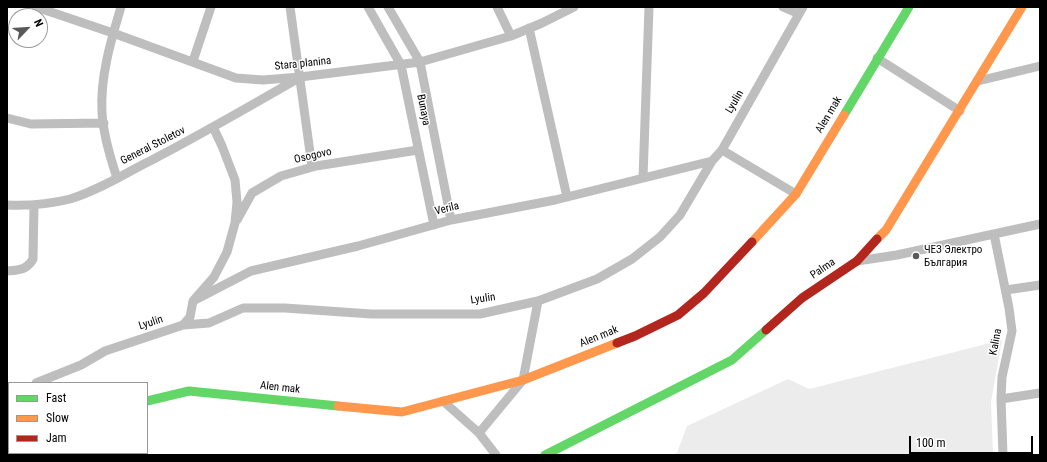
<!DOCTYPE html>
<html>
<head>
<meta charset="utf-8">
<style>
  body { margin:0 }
  #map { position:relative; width:1047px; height:462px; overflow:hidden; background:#fff; font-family:"Roboto Condensed",sans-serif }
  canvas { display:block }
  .frame { position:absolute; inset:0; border:8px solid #000; pointer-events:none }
  .legend { position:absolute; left:8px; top:382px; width:140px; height:72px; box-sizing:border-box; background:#fff; border:1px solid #999; margin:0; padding:5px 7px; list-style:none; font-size:12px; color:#000 }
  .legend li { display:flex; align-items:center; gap:8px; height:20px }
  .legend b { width:20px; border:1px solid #999 }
  .north { position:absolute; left:8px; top:8px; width:40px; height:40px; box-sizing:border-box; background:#fff; border:1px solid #999; border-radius:50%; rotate:65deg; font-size:11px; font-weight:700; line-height:16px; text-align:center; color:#000 }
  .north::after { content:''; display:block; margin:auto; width:14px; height:18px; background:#595959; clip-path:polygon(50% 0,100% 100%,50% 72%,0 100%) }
  .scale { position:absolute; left:909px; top:436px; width:124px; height:18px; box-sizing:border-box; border:2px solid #000; border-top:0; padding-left:5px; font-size:12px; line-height:14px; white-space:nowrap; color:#000; -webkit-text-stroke:3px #fff; paint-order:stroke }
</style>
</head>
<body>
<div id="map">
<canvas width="1047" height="462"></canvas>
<div class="frame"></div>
<ul class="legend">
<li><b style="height:5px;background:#63d668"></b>Fast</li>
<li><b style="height:5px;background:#ff974d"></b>Slow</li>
<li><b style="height:5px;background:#b3261e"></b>Jam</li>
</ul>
<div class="north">N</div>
<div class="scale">100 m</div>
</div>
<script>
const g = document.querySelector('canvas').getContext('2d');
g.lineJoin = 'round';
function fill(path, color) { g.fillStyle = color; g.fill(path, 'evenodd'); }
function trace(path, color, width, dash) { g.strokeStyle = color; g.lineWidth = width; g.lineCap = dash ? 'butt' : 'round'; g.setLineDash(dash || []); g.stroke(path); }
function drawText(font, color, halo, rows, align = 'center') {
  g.font = font + ' "Roboto Condensed",sans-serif'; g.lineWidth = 3; g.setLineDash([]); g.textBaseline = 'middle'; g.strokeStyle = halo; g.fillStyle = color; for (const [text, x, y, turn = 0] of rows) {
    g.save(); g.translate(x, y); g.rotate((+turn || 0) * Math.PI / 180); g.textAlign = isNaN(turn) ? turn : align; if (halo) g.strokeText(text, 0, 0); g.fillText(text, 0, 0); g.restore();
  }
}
fill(new Path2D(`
  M1002,340l-11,62 2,53h-322l6,-2 10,-27 101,-47 21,10z`), '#ececec');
trace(new Path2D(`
  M36,7l77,26 123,45 27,2 37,-3 120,-15 91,-26 31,-13 32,-16
  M290,7l22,160
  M368,7l33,58 33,160
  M388,7l32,55 31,158
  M497,7l14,29
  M783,7l16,7
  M529,28l38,169
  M877,58l83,53
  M193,61l18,-54
  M978,81l62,-15
  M7,118l24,6 73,-1
  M722,150l74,44
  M117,178c-7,-21 -14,-44 -15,-66 -2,-35 9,-72 19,-105
  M643,178l6,-171
  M7,205c21,1 43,-1 63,-6 26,-8 49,-22 72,-34 53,-27 103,-56 155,-86
  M237,220l15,-27 29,-17 35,-10 102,-16
  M994,234l15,74 3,23 -10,46 -1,22 2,56
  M857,261l40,-6 143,-31
  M7,271c12,-1 20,-1 26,-12l1,-54
  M1006,290l34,-5
  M193,301l58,-30 107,-25 93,-26 104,-20 157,-39
  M183,325l7,-8 3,-16 21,-24 13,-25 8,-29 2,-21 -2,-22 -13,-34 -9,-19
  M36,383l45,-18 24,-14 78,-26 26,-2 34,-15h42l86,6h109l58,-13 59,-22 35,-20 28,-22 20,-22 32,-54 10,-11 81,-143
  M7,394l2,-1
  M1001,399l39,-6
  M443,401l36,32 17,22
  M479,433l44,-53 15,-79`), '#bebebe', 9);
trace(new Path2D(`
  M844,115l65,-108
  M147,401l42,-10 149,15
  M545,455l187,-95 34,-30`), '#63d668', 9);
trace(new Path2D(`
  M877,239l9,-9 136,-223
  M752,242l44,-48 48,-79
  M338,406l64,6 121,-32 94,-37`), '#ff974d', 9);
trace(new Path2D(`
  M766,330l36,-32 55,-37 20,-22
  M617,343l18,-7 43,-21 26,-22 48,-51`), '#b3261e', 9);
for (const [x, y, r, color] of [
  [916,256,4,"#595959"]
]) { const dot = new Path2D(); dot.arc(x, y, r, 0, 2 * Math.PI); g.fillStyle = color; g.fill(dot); trace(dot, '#fff', 1.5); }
drawText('11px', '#000', '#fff', [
  ["Stara planina",303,64,-6],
  ["Lyulin",735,102,-60],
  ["Bunaya",423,110,79],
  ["Alen mak",829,115,-59],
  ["General Stoletov",153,146,-27],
  ["Osogovo",313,156,-13],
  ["Verila",447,209,-14],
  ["Palma",823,269,-34],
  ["Lyulin",483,299,-8],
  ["Lyulin",151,323,-18],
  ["Alen mak",599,337,-22],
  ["Kalina",996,342,-80],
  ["Alen mak",280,388,6]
]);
drawText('11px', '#000', '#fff', [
  ["ЧЕЗ Электро",924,250],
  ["България",924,263]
], 'left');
</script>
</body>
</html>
